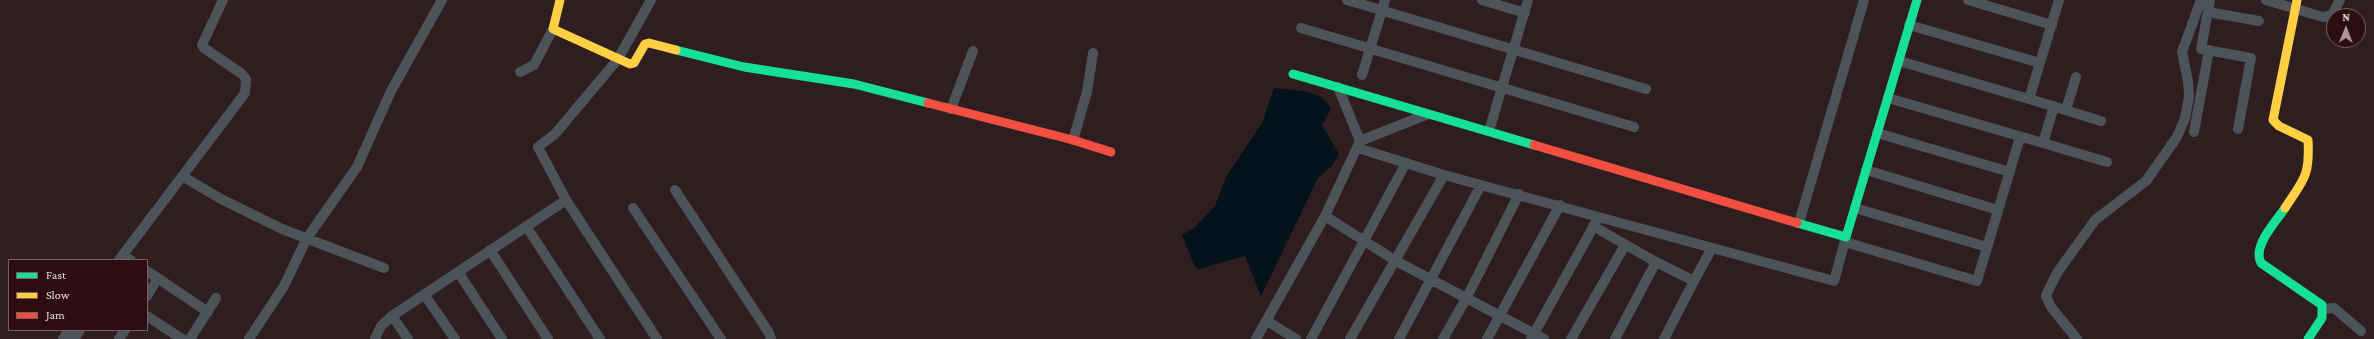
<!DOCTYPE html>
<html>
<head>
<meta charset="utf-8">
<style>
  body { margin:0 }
  #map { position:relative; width:2374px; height:339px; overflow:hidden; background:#2f1e20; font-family:"Crimson Pro",serif }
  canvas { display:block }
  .legend { position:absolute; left:8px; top:259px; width:140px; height:72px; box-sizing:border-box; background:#2b0d12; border:1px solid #795e62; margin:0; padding:5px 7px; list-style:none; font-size:12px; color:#efd8da }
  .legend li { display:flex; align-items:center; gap:8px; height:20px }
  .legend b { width:20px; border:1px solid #795e62 }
  .north { position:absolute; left:2326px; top:8px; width:40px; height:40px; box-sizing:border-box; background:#2b0d12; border:1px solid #795e62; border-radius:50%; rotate:1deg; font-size:11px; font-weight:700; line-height:16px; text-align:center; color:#efd8da }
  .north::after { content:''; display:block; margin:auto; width:14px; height:18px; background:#ac9799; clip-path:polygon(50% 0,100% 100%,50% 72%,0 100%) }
</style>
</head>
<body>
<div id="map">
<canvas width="2374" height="339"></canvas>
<ul class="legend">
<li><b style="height:5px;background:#16e098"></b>Fast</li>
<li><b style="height:5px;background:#ffcf43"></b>Slow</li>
<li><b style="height:5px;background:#f24e42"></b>Jam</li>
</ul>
<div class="north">N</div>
</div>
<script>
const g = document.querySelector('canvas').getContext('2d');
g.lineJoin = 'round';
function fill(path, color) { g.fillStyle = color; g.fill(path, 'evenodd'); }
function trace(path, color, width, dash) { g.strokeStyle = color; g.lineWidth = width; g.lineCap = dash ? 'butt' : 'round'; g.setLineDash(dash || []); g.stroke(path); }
fill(new Path2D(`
  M1274,88c20,3 48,0 57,21l-9,16 17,29 -8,13 -13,11 -57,118 -16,-40 -46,13 -4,-2 -13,-32 12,-7 21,-22 11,-29 36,-54z`), '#04121c');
trace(new Path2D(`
  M651,0l-33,59 -63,75 -17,13 28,53 91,139
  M1347,0l299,89
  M1482,0l43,13
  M1968,0l84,25
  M2210,0l-9,49 50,9 -13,71
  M2266,0l57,17 9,-2 8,-15
  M2208,12l51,9
  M1909,25l131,38
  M1301,28l333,99
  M1899,61l130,38 30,-99
  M520,72l14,-7 19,-36
  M1362,75l23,-75
  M1338,87l22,54 68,-27
  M1888,98l155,45 11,-37
  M2029,99l72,22
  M951,109l22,-58
  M2066,110l10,-33
  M1489,131l39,-131
  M2194,132l15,-82
  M1877,133l133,39
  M1073,140l14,-48 6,-39
  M2043,143l64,19
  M1358,148l86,27 390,106 12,-44
  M1866,170l132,40
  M182,176l39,23 61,30 102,39
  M675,190l94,143 2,6
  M633,208l88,131
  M1855,208l132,39
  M1325,216l71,45 148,78
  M1799,223l65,-223
  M526,226l74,113
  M1593,226l63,36 38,19 -30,58
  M1845,242l132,39 43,-144
  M490,250l58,89
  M127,258l4,2
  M119,260l126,-167 1,-14 -4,-5 -38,-26 -2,-3 21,-45
  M147,271l61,41
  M458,272l44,67
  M1694,281l18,-33
  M424,294l31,45
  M147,296l11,-18
  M2324,309l10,-1 27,23
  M147,316l35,23
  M392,316l16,23
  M1267,321l29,18
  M63,339l6,-9
  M74,339l6,-9
  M119,339l6,-9
  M190,339l26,-41
  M249,339l35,-53 23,-48 50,-71 34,-76 51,-91
  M375,339l6,-13 11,-10 174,-116
  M1256,339l69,-123 35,-75
  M1311,339l95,-176
  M1350,339l94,-164
  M1399,339l82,-154
  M1443,339l24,-42 52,-103
  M1487,339l73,-134
  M1531,339l65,-117
  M1571,339l54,-94
  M1615,339l41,-77
  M2077,339l-26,-32 -5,-11 2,-5 9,-18 38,-53 51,-39 31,-44 8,-19 4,-21 -1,-16 -6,-29 19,-52`), '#4c5359', 10);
trace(new Path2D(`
  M676,50l68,17 110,17 74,19
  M1293,74l241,71
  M2285,208c-9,14 -33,38 -24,55l61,42v13l-14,21
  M1797,223l49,14 71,-237`), '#16e098', 9);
trace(new Path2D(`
  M560,0l-7,29 77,35 4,-1 11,-19 4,-1 27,7
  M2285,208c19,-29 25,-32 23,-68l-29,-14 -6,-6 24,-120`), '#ffcf43', 9);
trace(new Path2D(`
  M928,103l145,37 38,12
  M1534,145l263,78`), '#f24e42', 9);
</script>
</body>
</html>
